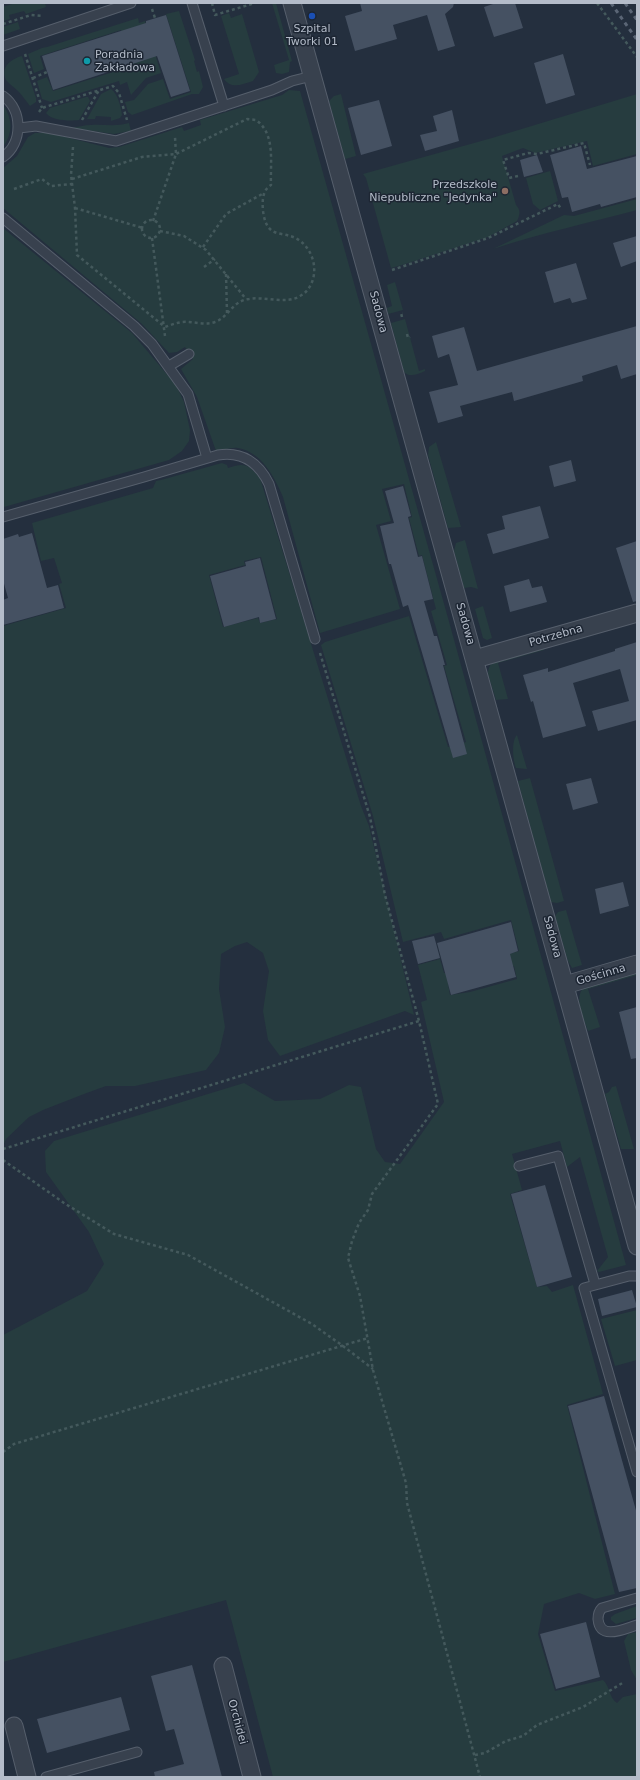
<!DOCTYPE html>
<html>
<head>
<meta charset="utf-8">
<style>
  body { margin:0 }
  #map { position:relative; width:640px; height:1780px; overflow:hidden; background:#242f3e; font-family:"DejaVu Sans",sans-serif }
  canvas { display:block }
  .frame { position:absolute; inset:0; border:4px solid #b4bcc9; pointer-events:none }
</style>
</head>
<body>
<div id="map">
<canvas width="640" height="1780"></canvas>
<div class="frame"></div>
</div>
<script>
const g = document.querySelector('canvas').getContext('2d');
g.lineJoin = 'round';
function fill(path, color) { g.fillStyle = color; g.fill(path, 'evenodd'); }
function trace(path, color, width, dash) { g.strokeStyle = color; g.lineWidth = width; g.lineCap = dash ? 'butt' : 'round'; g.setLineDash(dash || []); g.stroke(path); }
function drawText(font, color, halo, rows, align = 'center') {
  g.font = font + ' "DejaVu Sans",sans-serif'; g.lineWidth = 3; g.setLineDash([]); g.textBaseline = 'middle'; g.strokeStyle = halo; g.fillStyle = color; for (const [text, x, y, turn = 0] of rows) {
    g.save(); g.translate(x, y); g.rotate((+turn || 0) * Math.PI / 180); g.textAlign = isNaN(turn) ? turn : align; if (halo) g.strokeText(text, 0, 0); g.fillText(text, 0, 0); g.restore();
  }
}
fill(new Path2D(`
  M15,3h30l1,4 -20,7 -2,-3 -15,4 1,4 -7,2v-14z
  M272,3h4l16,58 -2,1 -1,10 -7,2 -6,-1 -2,-8 15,-5z
  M179,11l16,49 -1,1 3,11 2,-1 4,16 -4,7h-7l-60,21 -4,-3 -3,-10 9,-2 14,-16 15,-5 7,20 21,-7 -25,-78z
  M229,13l2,5 11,-4 17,58 -6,9c-11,3 -21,9 -29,-2l15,-5 -18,-58z
  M138,18l1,5 6,-2 1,5 -24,8 -1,-4 -81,26 4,13 -10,4 -6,-19 14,-6 5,-1z
  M18,22l2,7 -17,6v-8z
  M153,48l8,25 -15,5 -15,17 -4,-13 -7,3 -1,-4 -68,21 -9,-3 -5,-18 10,-4 6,14 79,-25 -3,-10z
  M22,56l14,42v4l-6,4c-4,-5 -8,-11 -12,-15 -4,-4 -9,-7 -12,-11 -6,-13 5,-21 16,-24z
  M111,89c7,5 10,18 11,26l-2,3 -9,3v-4l-15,-1 -1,3h-8l14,-25z
  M289,90l11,1 148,527 178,647 -27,7 -2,-1 11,-14 -28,-100 -13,10 -7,-26 -48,13 10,36 -12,4 27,93 10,-1 5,6 21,-7 30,109 -36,11 48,189 -20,5 -16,-6 -35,11 -6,30 17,57 48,-11c7,6 6,18 14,23l6,-6 14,-3v83h-364l-47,-177 -223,62v-327l84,-44 17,-27 -15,-32 -43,-60 -1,-21 9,-10 190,-58 31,18 45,-2 29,-14 12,2 15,62 9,13 15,2 44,-62 -23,-100 6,-2 -9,-35 22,-6 4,14 75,-22 -8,-31 -67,19 -3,-7 -38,10 -30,-126 -52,-171 4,-3 84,-26 39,131 18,-5 -22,-76 3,-1 -16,-54 5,-2 -14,-54 -3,1 -10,-38 3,-1 -8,-33 -22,5 9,32 -15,4 24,84 -80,24 -37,-136c-8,-19 -21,-45 -45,-49 -6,-1 -15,2 -22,3l-19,-54 -16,-28 12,-10 -8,-12 -8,5 -8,1 -27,-29 -139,-116v-40l14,-12 11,-19 7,-4h15l59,15 10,-1 63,-20 2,4 17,-6 -1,-5 82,-25zM514,966l3,13 -47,13 -20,3 -2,-11z
  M341,94l15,62 -11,3 -16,-58 5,-5z
  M637,94v60l-44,12 -6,-25 -52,12 -12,-5 -21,8 14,49c5,5 4,10 1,16l-29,16 -86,28 -11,3 -25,-90 -3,-4 129,-36z
  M86,97h2l2,4 -11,19c-9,1 -27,1 -33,-7l4,-5z
  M3,105c10,14 10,28 0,42z
  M129,123l2,8 -17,3 -42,-6c6,-1 12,-3 19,-3 13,-1 24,2 38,-2z
  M550,171l8,30 -18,9 -7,-6 -7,-26z
  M637,199v11c-48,13 -96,23 -144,39l71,-34 10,1z
  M3,228l129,105 44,52 8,17 6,28 -1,11 -7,10 -13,9 -165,47z
  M395,282l8,28 -15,4 -1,-6 5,-2 -5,-21z
  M405,319l14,52 6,-2v2c-7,3 -15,7 -21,1l-13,-49z
  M436,442l25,85 -13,1 -20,-73 1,-8z
  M222,463l5,2 1,3c18,-6 20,-3 32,10l101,328 8,20 45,189 -9,-4 -125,45 -12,-16 -5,-29 6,-40 -6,-18 -16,-11 -12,4 -14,8 -2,35 6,38 -6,26 -13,17 -71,16h-29l-22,8 -41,16 -14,7 -23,22 -3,7v-520l63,-18 -7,-24 3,-1 -8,-25 -13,3 -9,-38 121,-35 3,-7 5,-1zM261,557l16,62 -17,4 -2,-5 -35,9 -14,-52 36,-10 -1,-4z
  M465,540l13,49 -7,-2 -7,1 -10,-37 2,-8z
  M483,606l9,32 -5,2 -4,-2 -8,-29z
  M543,644l1,6 -46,13 10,36 -12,1 -8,-26c0,-6 2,-9 6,-14z
  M517,735l10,34 -11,-1c-3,-8 -5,-27 1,-33z
  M530,778l34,123 -7,2 -6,-1 -33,-121z
  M566,910l16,55 -10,3 -4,-7 -13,-45 3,-4z
  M637,972v3l-49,14 12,38 -12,4c-4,-13 -15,-33 -4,-44z
  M616,1086l18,63h-13l-16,-55 4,-2 3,-5z
  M637,1310v50l-22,6 -14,-47z
  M637,1606v12l-21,6 -5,-4v-3l4,-3z
  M637,1632v48l-6,-10 -7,-29 4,-7z`), '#263c3f');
fill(new Path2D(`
  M360,3h94l-1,4 -8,7 10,32 -17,5 -11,-36 -34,10 4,14 -42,12 -10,-35 17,-5z
  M496,3h19l8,25 -29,9 -10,-30z
  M166,15l24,76 -19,6 -14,-41 -104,34 -11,-34 104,-33v-2z
  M563,54l12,41 -29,9 -12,-41z
  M379,100l13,46 -31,9 -13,-47z
  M452,110l7,31 -34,10 -5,-16 17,-4 -4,-15z
  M581,146l6,23 50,-13v41l-36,10 -1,-3 -28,8 -4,-15 -6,1 -12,-43z
  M537,155l6,17 -19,5 -4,-17z
  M637,236v25l-16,6 -8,-24z
  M576,263l11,36 -15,4 -2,-5 -16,5 -9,-31z
  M637,326v48l-16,5 -4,-14 -35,11 1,5 -69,20 -2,-9 -52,14 3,10 -25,7 -9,-31 29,-7 -9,-31 -11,4 -6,-22 32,-9 13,44z
  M571,460l5,21 -22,6 -5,-21z
  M403,486l8,30 -3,1 10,40 4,-1 11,43 -9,2 10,35h3l8,29h-2l24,89 -14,4 -45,-153 -5,2 -12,-43h-2l-9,-38 14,-3 -9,-32z
  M540,506l9,32 -56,16 -6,-20 18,-5 -3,-13z
  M32,533l15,55 11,-3 6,23 -61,17v-25l5,-2 -5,-18v-41l15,-5 1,3z
  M637,541v60l-4,1 -17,-54z
  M260,558l16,61 -16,4 -1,-6 -35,10 -14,-51 36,-10 -1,-4z
  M529,579l3,9 10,-2 5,16 -37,10 -6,-26z
  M637,642v78l-39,11 -6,-20 37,-10 -9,-32 -47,14 13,43 -43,12 -10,-37 -2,1 -8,-27 25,-7v4l67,-21v-2z
  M591,778l7,25 -25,7 -7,-26z
  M623,882l6,24 -29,8 -5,-25z
  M511,922l7,29 -8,3 6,23 -65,18 -14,-52z
  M434,936l6,22 -22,6 -6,-23z
  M637,1007v51l-6,1 -12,-47z
  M545,1185l27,92 -35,10 -26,-93z
  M632,1290l5,17 -35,9 -4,-17z
  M604,1396l33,118v74l-18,4 -51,-186z
  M586,1622l14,55 -44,12 -16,-55z
  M192,1665l30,112h-67l-1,-5 30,-8 -10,-35 -8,2 -15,-55z
  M121,1697l9,33 -83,23 -10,-34z`), '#455162');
const service = new Path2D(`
  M192,3l32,103
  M3,46l128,-43
  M3,96c20,14 20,47 0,61
  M19,128l17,-2 80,15 156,-51 20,-9 20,-5
  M3,218l131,108 18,18 36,50 19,64
  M169,366l20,-12
  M3,517l141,-40 74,-22c24,-4 41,8 51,29l46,155
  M519,1166l39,-10 37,128
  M637,1276h-8l-45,12 53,184
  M637,1598l-35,10c-3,3 -4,7 -4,11 2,22 26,10 39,6
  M46,1777l91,-25`);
const minor = new Path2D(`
  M292,3l345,1243
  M475,659l162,-46
  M565,985l72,-21
  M223,1666l29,111
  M14,1726l13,51`);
trace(service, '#565f6c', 11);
trace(minor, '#565f6c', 19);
trace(new Path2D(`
  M212,3l3,12 40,-12
  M597,3l40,54
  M152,9l3,9
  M3,24l28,-9 12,1
  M25,54l17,54
  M33,78l14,-6
  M39,112l3,-4 71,-22 6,7 8,27
  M82,120l17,-30
  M73,147l-2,28 4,33 2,47 88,72
  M518,176l-9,2 -6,-18 25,-7 9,1 47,-11 6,22
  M72,179l70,-22 34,-3 71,-35 9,1c20,14 14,43 15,65 -3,2 -6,5 -7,9 -3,9 -1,29 6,35 5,5 14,5 20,7 16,4 26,22 24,38 -1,9 -6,18 -14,22 -14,9 -35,0 -51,3 -17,2 -20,18 -34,23 -11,4 -21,-1 -33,0 -6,1 -12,3 -17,5
  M14,189l28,-10 9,7 21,-2
  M75,208l68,20
  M142 229a9 9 0 1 1 18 0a9 9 0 1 1-18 0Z
  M153,221l23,-67 -1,-17
  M160,231l24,5 22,14 40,49
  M152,238l13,98
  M203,247l23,-33 38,-21
  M204,267l11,-8
  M392,270l96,-32 70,-34 3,5
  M226,274l1,39
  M402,317l-1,-4h2
  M407,334l1,4 2,-1
  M320,653l50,164 15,78 34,126 19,83 -66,90 -4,16 -9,13 -7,18 -4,17 12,38 13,74 33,113 1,20 73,274
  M3,1149l416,-128
  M3,1160l61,43 50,31 74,21 124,69 31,22 30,23
  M3,1452l11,-8 354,-106
  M475,1755l10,-2 21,-12 17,-5 14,-11 46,-18 41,-25`), '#44595c', 2.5, [3, 3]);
trace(service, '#38414e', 9);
trace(minor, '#38414e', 17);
trace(new Path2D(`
  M611,3l26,37
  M625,3l12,17`), '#5a6575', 3, [4, 4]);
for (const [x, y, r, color] of [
  [312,16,4,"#1a4fb4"],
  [87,61,4,"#0f9aa8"],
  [505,191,4,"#8d6e63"]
]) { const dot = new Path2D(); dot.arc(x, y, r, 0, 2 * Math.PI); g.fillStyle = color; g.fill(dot); trace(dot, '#1d2633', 1.5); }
drawText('11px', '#b4bcc9', '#1d2633', [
  ["Szpital",312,29],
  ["Tworki 01",312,42],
  ["Poradnia",95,55,"left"],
  ["Zakładowa",95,68,"left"],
  ["Przedszkole",497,185,"right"],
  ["Niepubliczne \"Jedynka\"",497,198,"right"]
]);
drawText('11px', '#b4bcc9', '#1d2633', [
  ["Sadowa",378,312,75],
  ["Sadowa",465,624,74],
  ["Potrzebna",556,636,-16],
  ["Sadowa",552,937,75],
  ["Gościnna",601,975,-16],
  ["Orchidei",237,1722,75]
]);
</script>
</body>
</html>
